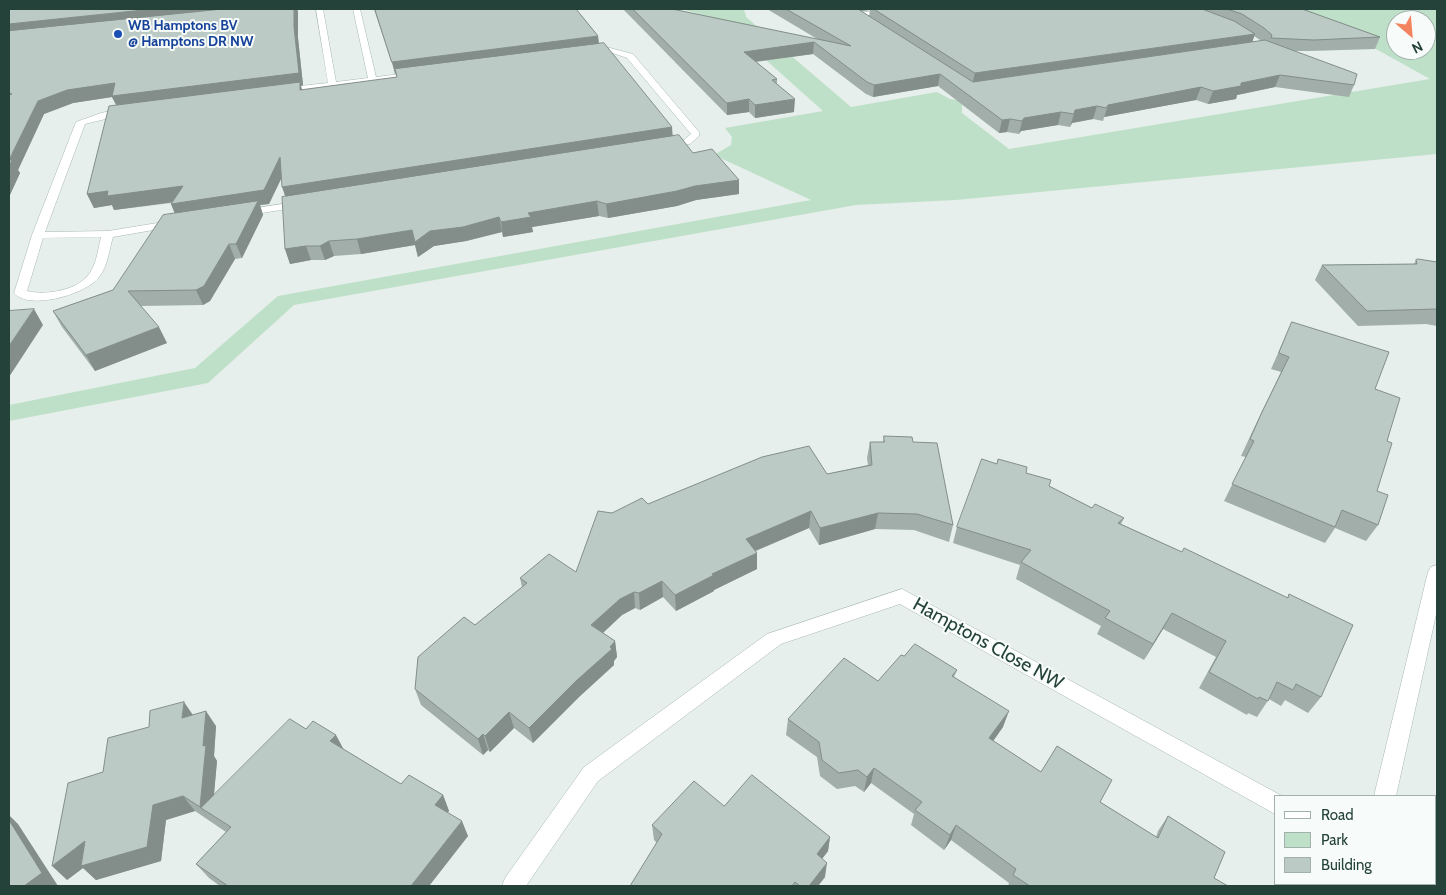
<!DOCTYPE html>
<html>
<head>
<meta charset="utf-8">
<style>
  body { margin:0 }
  #map { position:relative; width:1446px; height:895px; overflow:hidden; background:#e6efeb; font-family:Cabin,sans-serif }
  canvas { display:block }
  .frame { position:absolute; inset:0; border:10px solid #24423a; pointer-events:none }
  .legend { position:absolute; left:1274px; top:795px; width:162px; height:90px; box-sizing:border-box; background:#f7fbf9; border:1px solid #a3b1ad; margin:0; padding:6px 9px; list-style:none; font-size:15px; color:#24423a }
  .legend li { display:flex; align-items:center; gap:10px; height:25px }
  .legend b { width:25px; border:1px solid #a3b1ad }
  .north { position:absolute; left:1386px; top:10px; width:50px; height:50px; box-sizing:border-box; background:#f7fbf9; border:1px solid #a3b1ad; border-radius:50%; rotate:153deg; font-size:14px; font-weight:700; line-height:20px; text-align:center; color:#24423a }
  .north::after { content:''; display:block; margin:auto; width:18px; height:22px; background:#f4845f; clip-path:polygon(50% 0,100% 100%,50% 72%,0 100%) }
</style>
</head>
<body>
<div id="map">
<canvas width="1446" height="895"></canvas>
<div class="frame"></div>
<ul class="legend">
<li><b style="height:6px;background:#fff"></b>Road</li>
<li><b style="height:14px;background:#bfe0c8"></b>Park</li>
<li><b style="height:14px;background:#bbcac4"></b>Building</li>
</ul>
<div class="north">N</div>
</div>
<script>
const g = document.querySelector('canvas').getContext('2d');
g.lineJoin = 'round';
function fill(path, color) { g.fillStyle = color; g.fill(path, 'evenodd'); }
function trace(path, color, width, dash) { g.strokeStyle = color; g.lineWidth = width; g.lineCap = dash ? 'butt' : 'round'; g.setLineDash(dash || []); g.stroke(path); }
function drawText(font, color, halo, rows, align = 'center') {
  g.font = font + ' Cabin,sans-serif'; g.lineWidth = 4; g.setLineDash([]); g.textBaseline = 'middle'; g.strokeStyle = halo; g.fillStyle = color; for (const [text, x, y, turn = 0] of rows) {
    g.save(); g.translate(x, y); g.rotate((+turn || 0) * Math.PI / 180); g.textAlign = isNaN(turn) ? turn : align; if (halo) g.strokeText(text, 0, 0); g.fillText(text, 0, 0); g.restore();
  }
}
fill(new Path2D(`
  M681,9h63l2,8 105,90 86,-15 13,7 12,2v12l47,36 421,-70 -121,-67 -9,-3 137,1v144l-481,46 -100,5 -562,100 -86,78 -199,38v-16l186,-37 83,-72 533,-96 -97,-45 17,-10 1,-8 -7,-9 98,-17 -102,-91zM1396,20h30v30h-30z`), '#bfe0c8');
const minor = new Path2D(`
  M316,9h7l13,73 32,-4 -15,-69h7l16,68 41,-5 4,2 -4,2 -139,17 -1,-2 4,-3 47,-5z
  M891,9h19l-4,2 -42,5 7,6 -4,2 -14,-9 4,-2z
  M610,48l23,6 66,78v4l-9,8 -28,4v-4l22,-4 7,-6 -64,-76 -17,-6 -19,2 -4,-2 4,-2z
  M127,108l3,1v4l-45,11 -40,108 63,-1 68,-11 5,3 -5,3 -63,11c-4,13 -5,29 -14,40 -12,17 -70,34 -85,16l18,-58 44,-113 25,-9zM101,237c-3,12 -4,24 -10,34 -10,19 -45,25 -64,20l16,-53z
  M302,201l5,3 -1,2 -63,10 -5,-3 5,-3z
  M1437,565v45l-41,186h-22l54,-224 3,-5z
  M902,589l380,207h-7v18l-375,-210 -119,40 -183,137 -72,105h-24l3,-8 79,-111 183,-133z
  M1356,884h22v2h-22z`);
trace(minor, '#a8b8b2', 1);
fill(minor, '#fff');
fill(new Path2D(`
  M9,9h288l1,3v26l5,47 -2,1 1,4 95,-12 -23,-69h202l22,27 1,7 73,84v9l21,17 46,41 -43,6 -19,6 -69,12 -9,-2 -67,11 1,5 -30,5 -1,-5 -36,9 -32,5 -16,11 -3,-12 -54,9 -27,2 -9,4h-14l-21,4 -5,-15v-53l-4,-18 -12,26 -9,1 3,10 -21,43 -7,1 -25,42 -7,4 -62,1 26,37 -72,28 -33,-44 -9,-16 60,-21 62,-76 -4,-10v-1l-57,7 -2,-5 -18,3 -7,-14 29,-89 -4,-8 -39,6 -29,11 -26,56 2,3 -11,24z
  M623,9h49l147,31 -52,-31h535l78,28 -5,12 -66,2h-15l60,34 -5,12 -74,-10 -38,8 -1,4 -28,5 -12,-4 -92,17 -1,4 -10,-2 -21,4 -2,4 -12,-2 -37,6 -2,3 -12,-2 -8,1 -61,-47 -65,11 -7,-3 -53,-40 -57,8 21,17v5l17,28 -39,6 -6,-6 -22,3zM870,10l-1,6 -8,-5zM1254,36l6,4 1,1 -9,1z
  M1416,260l21,2v64l-11,-2 -68,2 -43,-46 7,-15 92,-1z
  M1292,322l83,67 12,52 -10,50 1,34 -12,16 -31,-13 -10,15 -101,-42 22,-44 -5,-1 13,-28 27,-56 -10,-3z
  M884,436l29,6 40,83 -4,17 -35,-12 -39,-1 -56,16 -10,-17 -53,23 1,18 -43,21v1l-38,20 -13,-14 -23,13 -5,-2 -13,7 -19,18 12,8 2,16 -3,4v4l-35,32 -46,46 -19,-15 -24,24 -2,-2 -5,5 -62,-50 -6,-16 60,-64 47,-38 -2,-9 56,-6 36,-59 36,-9 179,-30 41,-9 -1,-7 3,-16h13z
  M1026,473l23,13 43,22 32,10 -3,6 61,28 105,46 2,-4 32,103 -13,16 -23,-13 -4,6 -12,-7 -12,18 -9,-4 -1,2 -48,-27 17,-31 -53,-28 -19,31 -47,-26 4,-8 -85,-47 4,-14 -67,-22 4,-16z
  M957,670l-3,7 49,50 -10,14 48,31 59,30 56,35 2,-6 10,-15 46,62 14,8h-220l1,-3 -58,-43 -7,10 -33,-25 3,-11 -43,-31 -7,9 -9,-6 -18,3 -17,-13 -3,-19 -31,-22 2,-16 90,-38z
  M193,715l23,11 -2,30 3,5 -3,34 92,-66 38,21 57,34 42,11 6,16 -2,2 21,23 -39,50h-209l-11,-8 -13,-14 30,-32 -31,-21 -29,9 -5,41 -65,19 -13,-12 -16,12 36,-108z
  M724,806l106,31 -2,14 -6,8 3,18 -7,9h-188l27,-43 -3,-3 -2,-15z`), '#a1aea9');
fill(new Path2D(`
  M153,9h110l-254,27v-12z
  M294,9h3l1,3v26l5,47 -2,1 2,8 -185,14 -6,-11 -39,6 -29,11 -26,56 2,3 -11,24v-36l29,-60 29,-11 227,-63z
  M852,9h18v1l-13,1z
  M1255,34l-4,12 -279,39 3,-12z
  M598,36l1,11 -204,22 1,5h-1l-3,-12z
  M814,42l-1,12 -69,9v-11z
  M940,74l-2,12 -65,11 1,-12z
  M1280,75l-5,12 -38,8 -1,4 -28,5 5,-13 28,-8z
  M1201,87l-5,13 -92,17 -1,4 5,-16z
  M749,99v13l-22,3v-12z
  M795,99l-1,13 -39,6v-13z
  M1097,106l-4,13 -21,4 -2,4 5,-17z
  M1061,112l-3,13 -37,6 -2,3 3,-13 2,-3z
  M1010,119l-3,13 -8,1 3,-13z
  M672,127l1,13 -386,61 -5,-14z
  M280,157l5,14 -16,33 -9,1 3,10 -21,43 -6,-14 -59,-26 -6,-14z
  M739,180v14l-43,6 -19,6 -69,12 -2,-14 89,-18z
  M183,186l5,14 -74,10 -2,-5 -18,3 -7,-14 21,-3z
  M597,201l2,15 -67,11 1,5 -30,5 -2,-15 27,-9z
  M499,217l3,15 -36,9 -32,5 -16,11 -3,-12 -54,9 -4,-15 55,-9 18,1z
  M329,241l5,15 -9,4 -5,-14z
  M229,244l6,15 -25,42 -7,4 -7,-15z
  M306,246l5,14 -21,4 -5,-15z
  M34,309l9,16 -34,52v-31z
  M159,327l8,16 -72,28 -9,-16z
  M811,511l-2,17 -64,27 1,-16z
  M878,513l-3,16 -56,16 1,-17z
  M757,553v16l-43,21v1l-38,20 -1,-16 37,-21z
  M662,581l1,16 -23,13 -1,-17z
  M634,592l1,16 -13,7 -28,26 -3,-16 29,-26z
  M1172,613l-9,16 -19,31 9,-16z
  M615,641l2,16 -3,4v4l-35,32 -46,46 -4,-15z
  M184,702l11,16h-13z
  M206,711l10,15 -2,30 3,5 -5,54 -11,-7 10,14 -11,-15 3,-61z
  M1009,711l-6,16 -19,27 5,-16z
  M509,712l5,16 -24,24 -5,-16z
  M483,734l5,16 -5,5 -5,-16z
  M336,735l8,15 -14,-9z
  M874,768l-3,15 -7,9 3,-15z
  M443,795l6,16 -8,9 -6,-15z
  M183,796l12,15 -29,9 -5,41 -65,19 -13,-12 -16,12 -15,-14 33,-25 68,-36z
  M9,815l9,9 40,62h-34l-15,-66z
  M462,821l6,15 -39,50h-18z
  M956,825l-5,15 -7,10 6,-15z
  M830,837l-2,14 -13,17 2,-14z
  M827,863l-2,14 -7,9h-9z`), '#838d89');
const building = new Path2D(`
  M9,9h144l-144,15z
  M223,9h71v18l5,46 -187,23 3,-13 -48,7 -29,11 -29,59v-65l3,-1 -3,-1v-62z
  M375,9h201l22,27 -206,26z
  M633,9h39l179,37 -65,-37h72l115,73 292,-42 92,34 -3,11 -74,-10 -39,8v3l-28,5 -12,-4 -93,18 -2,3 -9,-2 -22,4 -1,4 -13,-2 -37,6 -2,3 -12,-2 -8,1 -62,-46 -66,11 -7,-3 -53,-40 -70,10 33,27 -5,1 23,19 -40,6 -6,-6 -22,4z
  M874,9h328l32,12 21,13 -280,39z
  M1227,9h75l78,28 -66,3 -43,-2 1,-3 -8,-7 -22,-14z
  M604,43l68,84 -390,60 -2,-30 -16,33 -93,14 12,-18 -76,10 1,-5 -21,3 22,-88 191,-24v8l97,-13 -2,-8z
  M679,135l14,18 19,-4 27,31 -44,6 -18,5 -71,13 -9,-3 -69,12 3,4 -30,5 -2,-5 -36,10 -33,4 -15,11 -3,-12 -55,9 -28,2 -9,5h-14l-21,3 -3,-52z
  M9,160h3l-3,7z
  M258,201l-22,43h-7l-25,42 -8,4 -68,1 31,36 -73,28 -33,-44 60,-21 50,-75z
  M1418,259l19,3v47l-70,2 -45,-46 95,-1 -1,-4z
  M34,309l-25,37v-35z
  M1292,322l97,30 -14,37 25,9 -13,43 5,2 -15,48 11,4 -10,30 -36,-15 -7,17 -103,-43 22,-43 -4,-2 12,-27 27,-55 -10,-4z
  M884,436l28,1 1,5 24,1 16,82 -36,-11 -39,-1 -58,15 -9,-17 -65,28 11,14 -45,21 2,1 -39,20 -13,-14 -23,12 -5,-1 -14,7 -29,26 24,16 -5,6 2,2 -36,32 -47,47 -20,-16 -24,24 -2,-2 -5,5 -63,-50 3,-32 46,-40 11,8 52,-42 -7,-5 29,-24 27,18 22,-61 14,2 30,-15 6,6 114,-47 47,-11 18,28 45,-9 -2,-23h14z
  M982,459l15,5 1,-5 29,8 -1,6 25,7 -2,6 43,22 3,-4 29,14 -6,5 64,29 2,-4 104,50 1,-4 64,31 -32,72 -25,-13 -3,6 -16,-8 -9,19 -9,-4 -1,2 -49,-27 17,-31 -54,-28 -19,31 -48,-26 5,-7 -89,-49 10,-12 -74,-23z
  M915,644l42,26 -5,6 57,35 -20,27 52,34 16,-26 55,34 -12,22 58,36 10,-22 57,36 -11,26 14,8h-198l-17,-11 3,-6 -60,-44 -6,10 -35,-25 7,-8 -48,-34 -7,9 -9,-7 -19,3 -17,-13 -3,-18 -31,-23 56,-61 34,23 23,-26 3,1z
  M184,702l-2,16 24,-7 -3,35 3,-1 -6,62 -17,-11 -30,9 -6,42 -66,19 4,-25 -33,25 16,-83 35,-11 5,-34 41,-11 1,-16z
  M290,719l16,10 7,-8 23,14 -6,6 71,43 8,-9 34,20 -8,10 27,16 -51,65h-183l-32,-22 35,-37 -30,-19z
  M752,775l78,62 -13,17 10,9 -18,23h-9l-5,-4 -3,4h-162l32,-52 -10,-9 42,-44 30,25z
  M9,820l33,53 -18,13h-15z`);
fill(building, '#bbcac4');
trace(building, '#838d89', 1);
for (const [x, y, r, color] of [
  [118,34,5,"#1a4fb4"]
]) { const dot = new Path2D(); dot.arc(x, y, r, 0, 2 * Math.PI); g.fillStyle = color; g.fill(dot); trace(dot, '#f7fbf9', 2); }
drawText('bold 14px', '#164399', '#f7fbf9', [
  ["WB Hamptons BV",128,26],
  ["@ Hamptons DR NW",128,42]
], 'left');
drawText('19px', '#24423a', '#f7fbf9', [
  ["Hamptons Close NW",988,644,29]
]);
</script>
</body>
</html>
